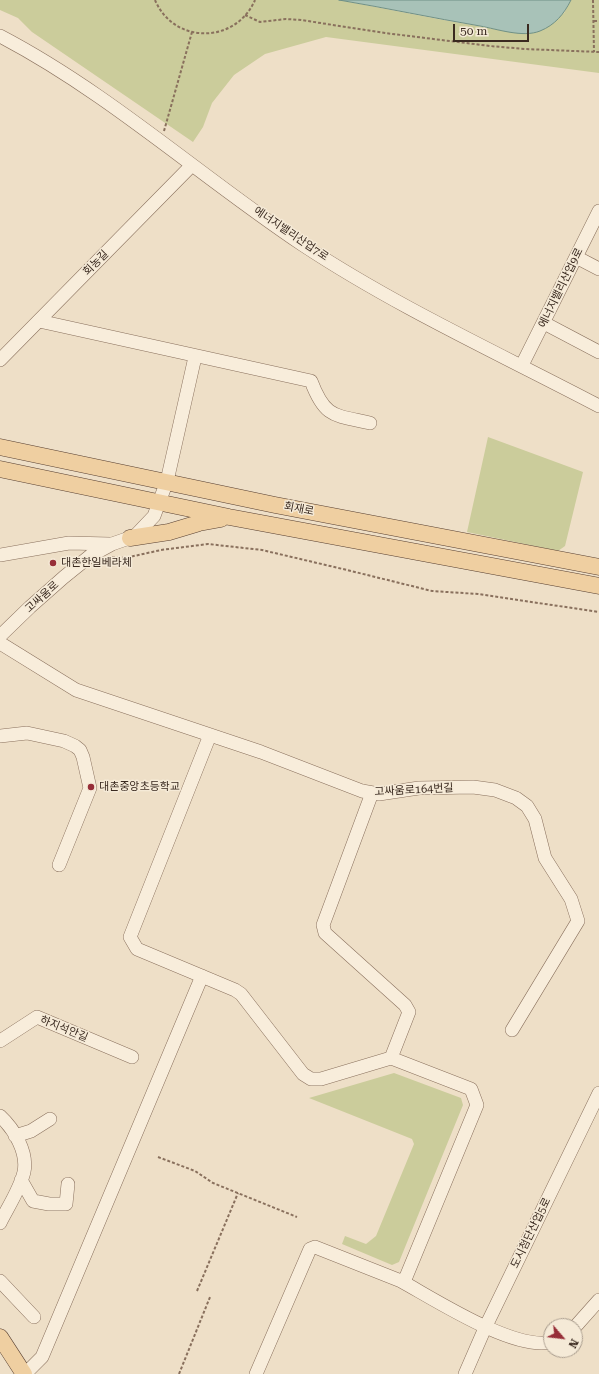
<!DOCTYPE html>
<html>
<head>
<meta charset="utf-8">
<style>
  body { margin:0 }
  #map { position:relative; width:599px; height:1374px; overflow:hidden; background:#eedfc7; font-family:"Roboto Serif",serif }
  canvas { display:block }
  .north { position:absolute; left:543px; top:1318px; width:40px; height:40px; box-sizing:border-box; background:#f5ead7; border:1px solid #aa9d8e; border-radius:50%; rotate:118deg; font-size:11px; font-weight:700; line-height:16px; text-align:center; color:#3a2a20 }
  .north::after { content:''; display:block; margin:auto; width:14px; height:18px; background:#972e38; clip-path:polygon(50% 0,100% 100%,50% 72%,0 100%) }
  .scale { position:absolute; left:453px; top:24px; width:76px; height:18px; box-sizing:border-box; border:2px solid #3a2a20; border-top:0; padding-left:5px; font-size:12px; line-height:14px; white-space:nowrap; color:#3a2a20; -webkit-text-stroke:3px #f5ead7; paint-order:stroke }
</style>
</head>
<body>
<div id="map">
<canvas width="599" height="1374"></canvas>
<div class="north">N</div>
<div class="scale">50 m</div>
</div>
<script>
const g = document.querySelector('canvas').getContext('2d');
g.lineJoin = 'round';
function fill(path, color) { g.fillStyle = color; g.fill(path, 'evenodd'); }
function trace(path, color, width, dash) { g.strokeStyle = color; g.lineWidth = width; g.lineCap = dash ? 'butt' : 'round'; g.setLineDash(dash || []); g.stroke(path); }
function drawText(font, color, halo, rows, align = 'center') {
  g.font = font + ' "Roboto Serif","Noto Sans KR",serif'; g.lineWidth = 3; g.setLineDash([]); g.textBaseline = 'middle'; g.strokeStyle = halo; g.fillStyle = color; for (const [text, x, y, turn = 0] of rows) {
    g.save(); g.translate(x, y); g.rotate((+turn || 0) * Math.PI / 180); g.textAlign = isNaN(turn) ? turn : align; if (halo) g.strokeText(text, 0, 0); g.fillText(text, 0, 0); g.restore();
  }
}
fill(new Path2D(`
  M0,0h339l99,19 86,15 40,-21 7,-13h28v73l-273,-36 -61,17 -31,21 -22,28 -9,24 -10,15 -161,-110 -14,-14 -18,-8z
  M488,437l95,35 -18,74 -7,5 -91,-19z
  M394,1073l67,25 2,7 -64,157 -7,3 -50,-21 3,-8 21,8 10,-8 38,-92 -2,-5 -103,-41z`), '#cbcc9b');
const water = new Path2D(`
  M339,0h232c-7,14 -16,25 -31,31 -17,7 -43,-2 -60,-5 -47,-8 -94,-18 -141,-26z`);
fill(water, '#a8c2b8');
trace(water, '#6f9085', 1);
const minor = new Path2D(`
  M0,36c109,57 201,141 303,209 94,62 197,109 296,161
  M576,257l23,12
  M39,321l272,60c14,37 23,34 59,42
  M544,323l55,29
  M0,360l192,-195
  M522,365l77,-154
  M0,555l69,-12 41,1
  M0,636l30,-29 34,-30 26,-21 22,-12 23,-8 19,-20 13,-35 28,-124
  M0,643l76,47 185,62 101,39 17,3 40,-6 54,-1 22,3 21,8 11,8 8,13 10,39 26,41 7,22 -66,109
  M210,735l-80,202 7,12 98,41 6,4 62,80 8,5h10l70,-21 18,-46 -4,-7 -80,-72 -2,-8 49,-132
  M0,736l27,-3 37,8 11,5 5,4 3,7 7,31 -31,77
  M0,1041l37,-24 95,40
  M0,1116c14,13 28,36 24,56 -4,17 -16,35 -24,51
  M15,1136l16,-5 19,-12
  M21,1180l12,21 16,3h17l2,-20
  M0,1281l34,36
  M401,1281c33,18 113,70 150,61
  M575,1327l24,-27
  M25,1374l17,-17 160,-381
  M256,1374l54,-125 5,-2 86,34 5,-4 71,-172 -6,-16 -80,-31
  M465,1374l20,-46 114,-235`);
const major = new Path2D(`
  M0,447l275,58 324,62
  M0,469l229,48 370,69
  M130,538l39,-6 30,-9 22,-4
  M0,1337l24,37`);
trace(minor, '#89705d', 14);
trace(major, '#573f31', 17);
trace(new Path2D(`
  M155,0c19,45 81,44 100,0
  M593,0l1,52
  M245,15l15,7 26,-3 15,1 84,13 105,13 35,3 74,3
  M594,21h5
  M164,131l28,-99
  M112,557l13,1 36,-8 47,-6 54,6 85,20 85,21 46,3 121,18
  M158,1157l37,14 18,12 84,34
  M197,1291l41,-98
  M179,1374l31,-77`), '#89705d', 2, [3, 2]);
trace(minor, '#f8eddb', 13);
trace(major, '#efcfa1', 16);
for (const [x, y, r, color] of [
  [53,563,4,"#972e38"],
  [91,787,4,"#972e38"]
]) { const dot = new Path2D(); dot.arc(x, y, r, 0, 2 * Math.PI); g.fillStyle = color; g.fill(dot); trace(dot, '#f5ead7', 1.5); }
drawText('11px', '#3a2a20', '#f5ead7', [
  ["에너지밸리산업7로",291,234,34],
  ["회농길",96,263,-45],
  ["에너지밸리산업9로",561,288,-64],
  ["회재로",299,509,11],
  ["고싸움로",42,597,-42],
  ["고싸움로164번길",414,790,-3],
  ["하지석안길",64,1029,22],
  ["도시첨단산업5로",531,1233,-64]
]);
drawText('11px', '#3a2a20', '#f5ead7', [
  ["대촌한일베라체",61,563],
  ["대촌중앙초등학교",99,787]
], 'left');
</script>
</body>
</html>
